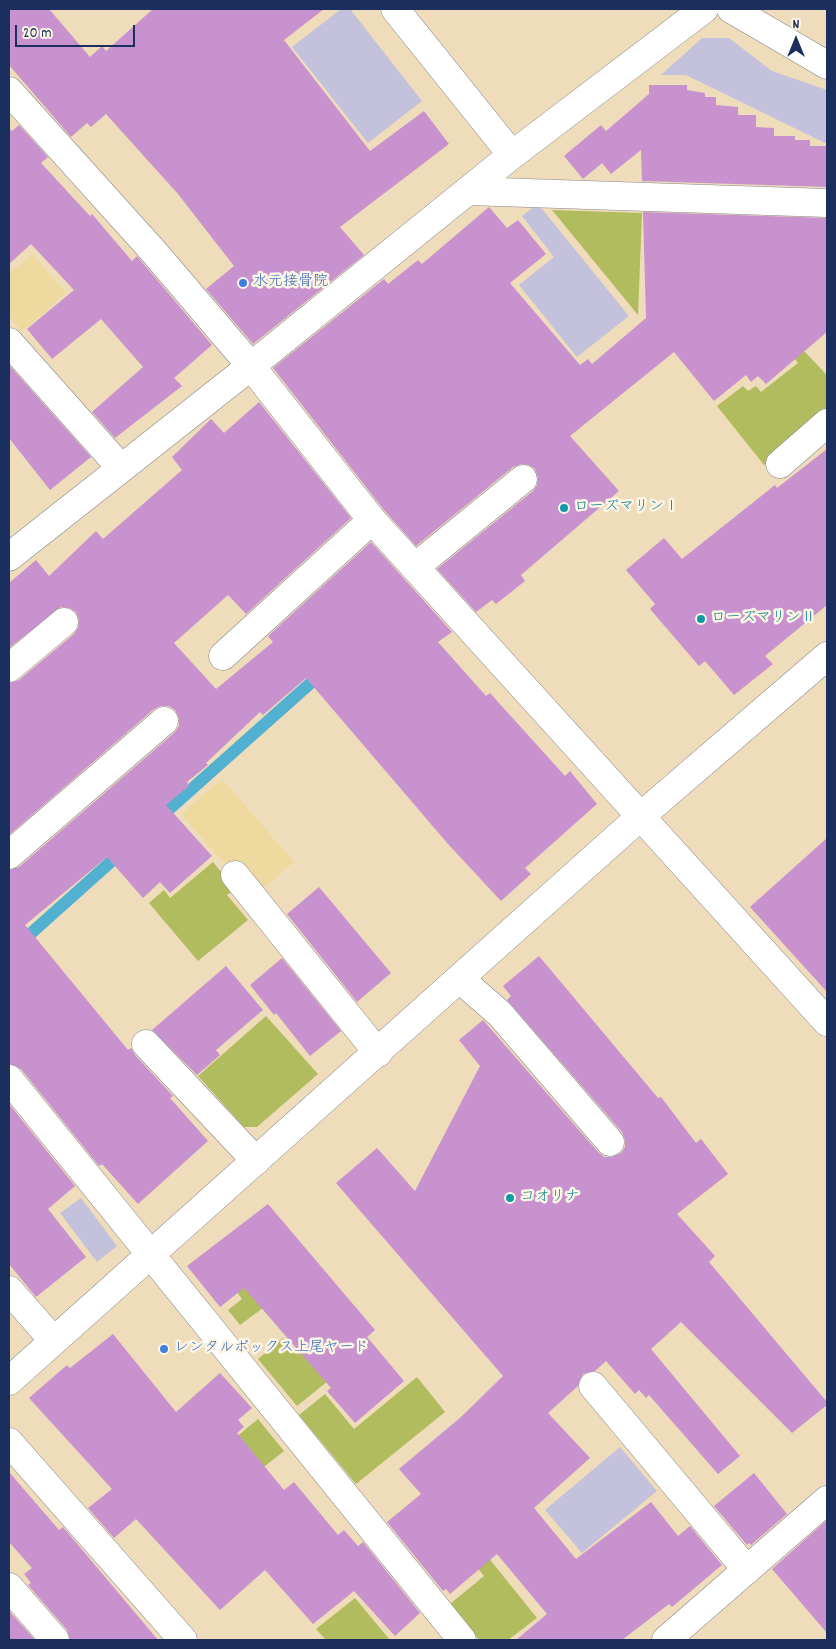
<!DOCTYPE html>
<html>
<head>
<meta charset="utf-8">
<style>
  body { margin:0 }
  #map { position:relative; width:836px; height:1649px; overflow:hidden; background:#efdcba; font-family:Dekko,sans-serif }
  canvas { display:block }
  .frame { position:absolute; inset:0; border:10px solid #1b2f5e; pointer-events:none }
  .north { position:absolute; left:771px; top:15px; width:50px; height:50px; -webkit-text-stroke:4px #fcf5e5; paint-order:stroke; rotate:0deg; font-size:14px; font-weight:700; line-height:20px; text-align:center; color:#1b2f5e }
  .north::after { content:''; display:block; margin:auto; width:18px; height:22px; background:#1b2f5e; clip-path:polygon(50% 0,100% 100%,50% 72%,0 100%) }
  .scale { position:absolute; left:15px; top:25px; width:120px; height:22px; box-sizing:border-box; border:2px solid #1b2f5e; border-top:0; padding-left:6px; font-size:15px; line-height:18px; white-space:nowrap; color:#1b2f5e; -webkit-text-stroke:4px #fcf5e5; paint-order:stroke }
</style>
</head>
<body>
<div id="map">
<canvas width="836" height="1649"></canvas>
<div class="frame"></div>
<div class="north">N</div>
<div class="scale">20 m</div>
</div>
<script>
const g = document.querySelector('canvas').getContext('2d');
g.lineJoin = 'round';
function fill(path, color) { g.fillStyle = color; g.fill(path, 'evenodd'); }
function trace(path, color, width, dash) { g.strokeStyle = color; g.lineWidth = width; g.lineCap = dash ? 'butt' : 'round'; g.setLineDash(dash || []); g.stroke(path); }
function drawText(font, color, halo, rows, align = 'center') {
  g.font = font + ' Dekko,"Klee One",sans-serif'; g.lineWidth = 5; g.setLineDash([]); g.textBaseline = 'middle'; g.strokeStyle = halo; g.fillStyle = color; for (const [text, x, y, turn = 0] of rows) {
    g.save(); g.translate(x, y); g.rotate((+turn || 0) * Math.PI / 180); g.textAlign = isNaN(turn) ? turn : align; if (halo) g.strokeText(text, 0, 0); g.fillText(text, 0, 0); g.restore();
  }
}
fill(new Path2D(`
  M341,9h9l72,92 -54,42 -76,-96z
  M702,38h27l43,33 55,19v54l-141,-69h-25z
  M538,204l91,112 -52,41 -58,-72 35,-28 -32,-41z
  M81,1198l36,48 -20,16 -37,-49z
  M620,1447l37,44 -75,62 -37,-43z`), '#c3c1db');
fill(new Path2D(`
  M552,210l90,3 -4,102z
  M801,348l26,27v35l-63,55 -47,-59 26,-20 5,5 8,-5 5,6 37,-29 -6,-8z
  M213,862l22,27 -8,6 21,25 -50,41 -49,-58 15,-13 6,8z
  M266,1016l52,58 -61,53h-13l-46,-51z
  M255,1274l20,25 -35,26 -12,-15 14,-11 -7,-10z
  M283,1338l12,15 15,-13 28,33 -41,33 -39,-47z
  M417,1377l28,35 -89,72 -57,-69 26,-21 29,35z
  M258,1419l26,32 -49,39 -41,-18z
  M456,1541l31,15 50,62 -29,22h-29l-29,-36 34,-28z
  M355,1598l35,42h-64l-10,-11z`), '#b1bc5e');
fill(new Path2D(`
  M32,254l34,39 -44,38 -13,-15v-42z
  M222,779l72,83 -35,30 -28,-21 -50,-57z`), '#eeda9e');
trace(new Path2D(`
  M157,820l166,-148
  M9,953l115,-103`), '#52b0d1', 12);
fill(new Path2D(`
  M9,9h40l41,48 12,-11 4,5 47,-42h171l-40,31 86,111 54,-40 25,33 -109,83 24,28 -111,89 -47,-55 28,-23 -56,-72 -72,-80 -15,13 -4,-4 -16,14 -62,-72z
  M649,85h38v5l18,3v4h11v8l22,2v8h18v12l18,1v8h21v4h15v6h17v41l-185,-6 -1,-31 -30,24 -9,-11 -19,16 -19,-23 37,-31 5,6 43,-37z
  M19,125l29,32 -7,6 49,53 2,-2 40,47 5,-5 75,89 -38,33 8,8 -67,52 -23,-26 51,-45 -42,-48 -49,40 -25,-30 47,-39 -43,-46 -22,20v-136l3,3z
  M489,207l18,21 11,-8 28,34 -36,29 70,82 8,-6 4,5 54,-46 -3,-106 184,6v114l-61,52 -8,-8 -7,6 -5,-7 -32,26 -40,-49 -104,84 49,55 -98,84 4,6 -29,23 -4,-4 -16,12 -39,-43 96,-78 4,-6 1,-8 -3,-8 -6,-4 -8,-1 -8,3 -97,79 -32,-36 -111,-142 111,-89 4,5 30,-24 4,4z
  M9,365l82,92 -41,33 -41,-52z
  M259,402l92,116 -105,96 -18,-19 -54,48 42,46 57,-47 -5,-6 103,-94 81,90 -14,10 48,54 4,-3 75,83 5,-5 27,33 -72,64 6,6 -30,27 -53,-57 -142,-166 -43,37 -3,-3 -54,51 2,2 -21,17 2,4 -23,19 46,51 -42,37 -10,-11 -17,16 -36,-41 -82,68 103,125 3,-2 4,7 38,41 -3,2 38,43 -70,63 -36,-40 -3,2 -78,-97 -12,-5v-194l10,-3 155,-134 5,-7v-8l-4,-8 -6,-4h-8l-7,3 -145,126v-152l10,-3 55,-46 4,-6 1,-8 -3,-8 -6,-4 -9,-1 -52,41v-65l27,-23 13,16 47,-45 7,8 79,-69 -10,-13 39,-38 13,14z
  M827,449v156l-62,51 8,8 -39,31 -29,-34 -6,5 -49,-57 5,-5 -29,-34 38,-32 18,21 93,-74 2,3z
  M827,838v154l-77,-85z
  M319,887l72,86 -34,29 -70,-88z
  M539,956l119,142 3,-1 35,46 5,-4 27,35 -51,40 38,42 -6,6 118,140v3l-35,28 -111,-111 -30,27 89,107 -22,18 -69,-79 -3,3 -7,-8 -4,4 -29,-33 -11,10 -12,3 -5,12 -30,27 42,45 -56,50 42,51 75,-57 27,34 12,-10 32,39 -50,42 -3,-3 -47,36h-106l31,-26 -50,-60 -47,40 -4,-5 -3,2 -56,-69 34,-28 -22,-25 62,-52 42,-41 -167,-193 41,-35 38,43 65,-125 -21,-26 24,-20 115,132 6,5h8l9,-4 4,-6v-7l-3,-8 -115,-132 4,-4 -8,-10z
  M282,958l59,73 -31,25 -34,-43 -2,2 -24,-30z
  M226,966l37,44 -47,40 4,5 -23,20 -45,-45z
  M9,1104l66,82 -27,23 38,48 -50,40 -27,-33z
  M268,1204l107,126 -8,7 37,44 -49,42 -28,-32 4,-3 -87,-100 -24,19 -33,-41z
  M113,1334l63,78 44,-39 32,35 -14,12 6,7 -7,6 47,57 10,-8 44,53 6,-5 14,16 5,-4 57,71 -25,23 -41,-45 -41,33 -48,-54 -45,40 -84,-91 -22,19 -26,-30 24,-19 -83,-91 38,-33 3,3z
  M9,1472l50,58 4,-3 95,113h-88l-3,-10 -39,-45 3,-2 -7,-9 8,-6 -23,-26z
  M754,1473l33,41 -36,31 -2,-2 -2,2 -33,-39z
  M827,1520v113l-55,-64z
  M9,1611l26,29h-26z`), '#c892ce');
const minor = new Path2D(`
  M395,9l117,146
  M731,9l96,56
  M9,91l145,161 97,114 121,154 455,502
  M468,191l359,12
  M9,342l112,126
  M780,464l47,-41
  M9,557l242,-191 261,-211 192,-146
  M415,567l108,-88
  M223,656l149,-136
  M9,668l55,-46
  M9,855l155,-134
  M235,875l143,178
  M460,979l40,35 110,128
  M146,1044l110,117
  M9,1079l453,561
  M9,1290l45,51
  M9,1381l632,-565 186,-160
  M593,1386l154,184
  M9,1442l174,198
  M9,1587l46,53
  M666,1640l161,-140`);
trace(minor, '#85868c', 29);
trace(minor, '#fff', 28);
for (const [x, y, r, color] of [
  [243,283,5,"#3f7fe0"],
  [564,508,5,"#0f9aa8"],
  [701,619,5,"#0f9aa8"],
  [510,1198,5,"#0f9aa8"],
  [164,1349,5,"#3f7fe0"]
]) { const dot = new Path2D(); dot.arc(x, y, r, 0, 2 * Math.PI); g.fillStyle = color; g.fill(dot); trace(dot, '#fcf5e5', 2); }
drawText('15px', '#366cbe', '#fcf5e5', [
  ["水元接骨院",253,283],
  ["レンタルボックス上尾ヤード",174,1349]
], 'left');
drawText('15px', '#0d838f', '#fcf5e5', [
  ["ローズマリンⅠ",574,508],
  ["ローズマリンⅡ",711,619],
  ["コオリナ",520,1198]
], 'left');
</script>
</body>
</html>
